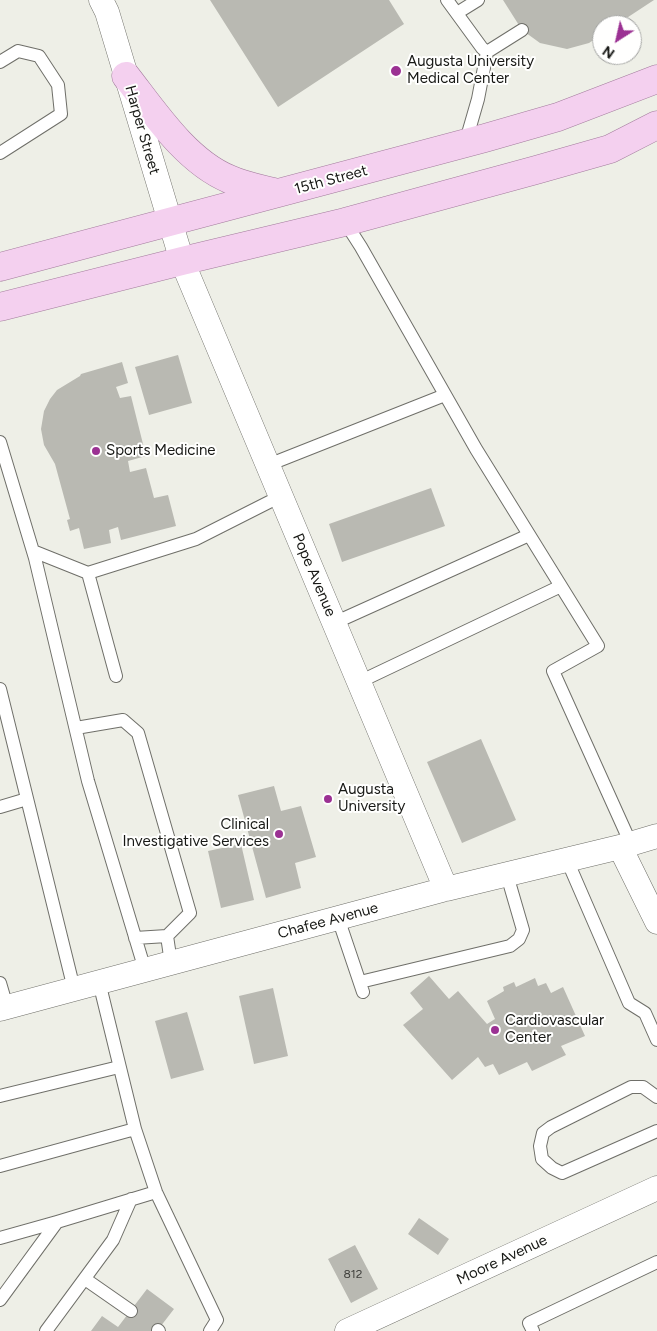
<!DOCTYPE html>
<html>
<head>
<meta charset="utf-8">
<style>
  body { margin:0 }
  #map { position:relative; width:657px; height:1331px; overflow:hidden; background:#eeefe7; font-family:Figtree,sans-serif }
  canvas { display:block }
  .north { position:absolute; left:592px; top:15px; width:50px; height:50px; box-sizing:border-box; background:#fffffe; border:1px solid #a2a3a1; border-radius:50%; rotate:215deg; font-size:14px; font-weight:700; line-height:20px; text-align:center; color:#171815 }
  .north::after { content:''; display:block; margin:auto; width:18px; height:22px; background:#9b3193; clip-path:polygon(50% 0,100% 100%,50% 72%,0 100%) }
</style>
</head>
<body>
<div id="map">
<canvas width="657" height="1331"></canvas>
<div class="north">N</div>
</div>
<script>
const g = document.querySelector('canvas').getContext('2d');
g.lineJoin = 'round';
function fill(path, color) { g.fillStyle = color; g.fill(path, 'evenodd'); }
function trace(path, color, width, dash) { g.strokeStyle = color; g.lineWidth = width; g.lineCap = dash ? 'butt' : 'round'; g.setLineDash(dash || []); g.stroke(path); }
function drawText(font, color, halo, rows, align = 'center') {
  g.font = font + ' Figtree,sans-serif'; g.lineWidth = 4; g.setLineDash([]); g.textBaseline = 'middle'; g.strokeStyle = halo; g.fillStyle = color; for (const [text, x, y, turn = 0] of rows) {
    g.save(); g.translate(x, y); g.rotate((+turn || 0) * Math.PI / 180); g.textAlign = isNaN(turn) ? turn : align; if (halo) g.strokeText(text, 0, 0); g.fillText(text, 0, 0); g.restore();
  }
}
fill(new Path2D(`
  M210,0h179l15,24 -126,83z
  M503,0h151l-38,25h-14v9l-13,9 -22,6 -27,-6 -18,-13z
  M178,355l14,48 -43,12 -14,-48z
  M122,362l6,21 -12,4 4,11 11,-2 15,60 -18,5 2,11 16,-4 8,30 14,-3 8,31 -55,14 -3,-13 -9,3 2,13 -27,6 -5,-21 -9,3 -3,-11 3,-1 -15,-55 -11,-19 -3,-16 3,-18 6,-12 7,-9 23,-14 1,-2z
  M431,488l14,38 -103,36 -13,-38z
  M481,739l35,81 -54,23 -35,-81z
  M274,786l7,25 20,-5 15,51 -21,6 6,25 -35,10 -28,-103z
  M241,844l13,56 -33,8 -13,-57z
  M429,976l20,23 9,-8 29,33 8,-5 -8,-18 17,-10 -1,-4 11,-5 2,5 19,-9 3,8 8,-3 5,10 12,-6 22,49 -24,10 5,9 -34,16 -5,-9 -28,13 -6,-11 -8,3 -7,-10 -26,23 -49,-55 20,-16 -13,-16z
  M273,988l15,68 -34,8 -15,-68z
  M187,1012l17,58 -33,9 -16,-58z
  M419,1218l30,21 -11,16 -30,-21z
  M355,1245l23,44 -27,14 -23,-44z
  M147,1289l27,20 -17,22h-66l11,-15 16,11z`), '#b9b9b2');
const service = new Path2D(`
  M447,0l35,48 5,4
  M457,13l21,-13
  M0,62l18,-11 21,5 19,29 3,29 -61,39
  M465,144l13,-45 9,-47 35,-22
  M345,222l16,25 115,202 122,197 -45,25 78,173
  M0,442l35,116 53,223 57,189
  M268,465l177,-70
  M33,551l55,22 28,103
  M88,573l108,-34 85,-43
  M334,623l195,-88
  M359,682l202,-96
  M0,689l74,300
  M76,728l47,-8 15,13 52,180 -23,23 4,27
  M0,807l27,-8
  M567,860l62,143 16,10 12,27
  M338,918l25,74
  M135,938l32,-2
  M99,982l36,147 21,63 61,128 -7,11
  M360,982l150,-36 9,-7 4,-9 -16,-55
  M0,983l7,24
  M0,1096l119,-29
  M657,1097l-14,-10h-12l-80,40 -8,6 -3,13 2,13 10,9 10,5 95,-42
  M0,1166l135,-37
  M0,1238l57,-16 99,-30
  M85,1279l46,32
  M0,1300l57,-78
  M158,1330l1,1
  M46,1331l67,-91 18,-41
  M533,1331l-4,-8 128,-61`);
const minor = new Path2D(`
  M101,0l6,12 75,249 264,628
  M620,847l37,75
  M0,1009l446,-120 174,-42 37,-11
  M347,1331l310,-143`);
const primary = new Path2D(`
  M126,76c28,36 60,85 103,103 15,7 33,10 48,14
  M0,267l485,-129 73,-21 99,-38
  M0,307l182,-46 163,-39 191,-52 74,-21 47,-24`);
trace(service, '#6f6f69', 14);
trace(minor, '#6f6f69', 25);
trace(primary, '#a27b9c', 29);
trace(service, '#fff', 12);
trace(minor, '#fff', 24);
trace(primary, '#f4d0ef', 28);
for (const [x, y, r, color] of [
  [396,71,6,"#9b3193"],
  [96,451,5,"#9b3193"],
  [328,799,5,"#9b3193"],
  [279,834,5,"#9b3193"],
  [495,1030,5,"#9b3193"]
]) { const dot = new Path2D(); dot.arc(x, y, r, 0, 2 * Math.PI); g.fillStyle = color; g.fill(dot); trace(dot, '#fffffe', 2); }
drawText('12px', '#40403c', null, [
  ["812",353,1274]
]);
drawText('15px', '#171815', '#fffffe', [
  ["Augusta University",407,62],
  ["Medical Center",407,79],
  ["Sports Medicine",106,451],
  ["Augusta",338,790],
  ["University",338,807],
  ["Clinical",269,825,"right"],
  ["Investigative Services",269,842,"right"],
  ["Cardiovascular",505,1021],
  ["Center",505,1038]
], 'left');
drawText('15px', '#171815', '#fffffe', [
  ["Harper Street",142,130,74],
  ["15th Street",331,180,-15],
  ["Pope Avenue",314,575,67],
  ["Chafee Avenue",328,921,-15],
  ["Moore Avenue",502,1260,-25]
]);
</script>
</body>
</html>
